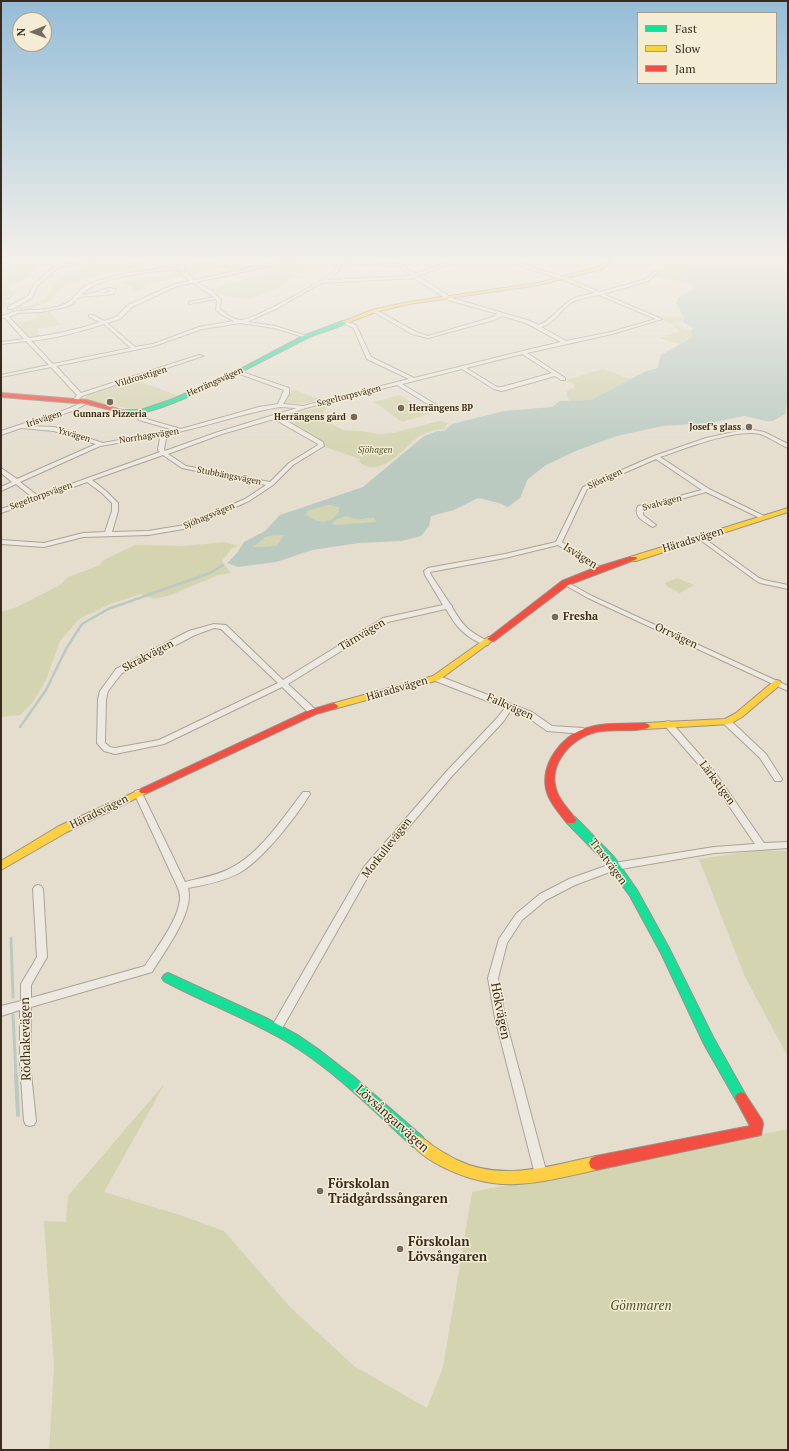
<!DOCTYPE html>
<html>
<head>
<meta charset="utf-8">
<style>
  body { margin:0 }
  #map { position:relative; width:789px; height:1451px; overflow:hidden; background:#e5decf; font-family:"PT Serif",serif }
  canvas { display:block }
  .frame { position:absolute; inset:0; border:2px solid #392c1f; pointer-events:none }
  .legend { position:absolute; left:637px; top:12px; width:140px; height:72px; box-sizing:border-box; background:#f5ecd5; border:1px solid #aa9f8c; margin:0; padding:5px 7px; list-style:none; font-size:12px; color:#392c1f }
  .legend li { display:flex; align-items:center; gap:8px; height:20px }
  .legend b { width:20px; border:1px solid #aa9f8c }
  .north { position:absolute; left:12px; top:12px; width:40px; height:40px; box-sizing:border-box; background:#f5ecd5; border:1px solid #aa9f8c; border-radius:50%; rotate:269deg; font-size:11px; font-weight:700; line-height:16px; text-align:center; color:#392c1f }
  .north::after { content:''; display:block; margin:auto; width:14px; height:18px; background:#756a5d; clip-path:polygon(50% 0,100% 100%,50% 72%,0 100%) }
</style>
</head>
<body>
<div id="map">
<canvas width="789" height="1451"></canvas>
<div class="frame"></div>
<ul class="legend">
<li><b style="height:5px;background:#16e098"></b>Fast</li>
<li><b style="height:5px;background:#ffcf43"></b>Slow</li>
<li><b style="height:5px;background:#f24e42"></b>Jam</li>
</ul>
<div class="north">N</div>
</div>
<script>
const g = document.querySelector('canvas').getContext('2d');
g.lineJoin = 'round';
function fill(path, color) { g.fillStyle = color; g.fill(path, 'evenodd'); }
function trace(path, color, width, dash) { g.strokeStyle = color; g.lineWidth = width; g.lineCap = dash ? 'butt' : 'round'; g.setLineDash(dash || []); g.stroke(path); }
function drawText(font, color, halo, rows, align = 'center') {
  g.font = font + ' "PT Serif",serif'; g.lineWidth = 3; g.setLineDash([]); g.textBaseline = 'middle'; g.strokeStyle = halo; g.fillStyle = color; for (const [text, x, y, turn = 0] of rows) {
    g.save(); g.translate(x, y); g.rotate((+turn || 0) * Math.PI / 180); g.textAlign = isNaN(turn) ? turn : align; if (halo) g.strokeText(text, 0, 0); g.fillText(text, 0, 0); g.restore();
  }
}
fill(new Path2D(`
  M31,258h17l-13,9 -1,5 -14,10 -11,4 2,5h6l-2,4 -10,7 8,2 -12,3v-27l4,-7h-4v-5l12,-5 10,1z
  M148,258h26l7,2 1,3 -3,4 -4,1 -3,-5 -9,-1 -65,14 -26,7 -9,4 -6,5 -2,5 -5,4 -18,7 2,3 -12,-1 -5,-3 1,-2c9,5 25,-3 31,-11 2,-2 2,-6 4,-9 5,-7 21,-15 30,-17l33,-3 34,-5z
  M223,258h31l-9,2 9,8 -17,4c-15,-8 -33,-1 -48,4l-3,-3 1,-10 31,-2z
  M308,258h15l2,2 -15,10 -17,6 -13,11 -28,12h-6l-26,-4 -8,-6 52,-15 1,-2 -4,-4z
  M673,258h104l1,6c-10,2 -21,5 -31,2 -7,-2 -14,-4 -21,-4 -14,1 -27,6 -40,6l-9,8 11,7 -35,-6 1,-3 7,-2 -2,-2 6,-2 3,-9z
  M172,269l9,1 2,6 -33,8 -16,8 -2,-6 -11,-3 3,-2 49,-7z
  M48,310l13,15 -24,4 3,8h-12l-14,-15 13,-1 9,-3 1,-6z
  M664,317h19l-1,4 -4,1 -1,3 13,6 2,6 -14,7 -18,-6 18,-7 -6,-7 -9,-3 2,-2z
  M603,369l28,10 -40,21 -21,1 -3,-4v-6l7,-4 1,-3 -9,-4z
  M136,380l43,16 -15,5 -16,7 -12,2 -53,-11 5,-4z
  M292,390h3l26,10 -14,3 -21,1 -1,-2z
  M400,395l30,19 -28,8 -28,-20z
  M323,406l4,2 -3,3 -3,7 22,12 17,1 19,3 14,-1 46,-12 9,2 -4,6c-9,1 -19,3 -27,9 -16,12 -36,41 -58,24l1,-3 -35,-12c-3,-10 -33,-22 -43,-29l4,-2z
  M328,505l11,1v6c-11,14 -20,11 -33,2v-3z
  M346,516l13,4 9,-2h7l1,5 -43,2 1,-4z
  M276,535h8l-8,11 -22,1 11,-10z
  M225,542l13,4 -7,3 -9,12 9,12 -13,2 -47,20 -17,4 -13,-5 -31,10 -32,16 -18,21 -14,39 -13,22 -13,13 -19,2v-105l16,-5 43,-22 8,-8 30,-11 6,-6 31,-15 49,1z
  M677,578l17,7 -14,8 -12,-6 -3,-4z
  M759,850l29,1v206l-43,-80 -46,-118z
  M165,1083l-61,109 76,23 44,16 66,76 64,59 73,42 16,-41 29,-175 316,-63v321h-739l5,-83 -10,-146 22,1 2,-26z`), '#d4d4b1');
fill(new Path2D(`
  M777,258h11v140l-3,16 -12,7h-7l-22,-5 -34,7 -47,3 -46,10 -39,14 -32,15 -18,14 -8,19 -12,9 -9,-4 -21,-5 -24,12 -23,6 -2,10 -8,10 -20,5 -42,2 -47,7 -36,12 -38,5 -11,-4 10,-10 7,-11 21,-11 15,-16 83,-28 61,-51 13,-5h7l8,-7 52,-13 48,-4 8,-6 31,-1 55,-29 12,-3 1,-8 2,-5 31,-18 -2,-6 3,-3 -10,-6 1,-4 -8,-15 2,-5 7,-4v-2l8,-2 1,-3 -17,-11 3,-7 46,-7 15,1 7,3 17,1 13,-3zM328,505l11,2v5c-11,14 -21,11 -33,2l1,-3zM346,516l13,4 9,-2h6l2,4 -43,3 1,-4zM276,535h8l-8,11 -22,1 11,-10z`), '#bacac0');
trace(new Path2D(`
  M20,727l26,-37 20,-41 16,-25 26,-15 102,-36 13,-8`), '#bacac0', 2.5);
trace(new Path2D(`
  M11,938l2,59
  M13,1015l3,61`), '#bacac0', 3);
trace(new Path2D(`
  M16,1075l2,40`), '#bacac0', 4);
const street = new Path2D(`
  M14,258h4l-5,6 -12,4v-2l10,-4z
  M64,258h5l-7,7 50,-7h14l-67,9 -21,18 -6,13 -20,11h-4v-2l20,-11 7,-13z
  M177,258l8,1 -1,11 10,10 102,-22h9l-108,24 15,9 9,9 -1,9c6,5 14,11 21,11 13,0 75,-36 88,-44 6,-5 9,-11 11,-18h4l-1,3 55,3 16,-6h7l-20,7 14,9 43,-16h6l-46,18 34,22 78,23 8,4c12,-3 19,-16 30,-23 7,-6 18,-7 27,-9l-33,-14 -68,-21h7l63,19 36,15 46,-13 10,-9 2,1 -10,10 -45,13 59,25 -50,15 -85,19 38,25v2h-4l-6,-4 -53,15 -8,-2 -32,-20 -60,15 36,22 7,2v2l-11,-2 -37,-23 -91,23 -26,9 43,25 1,4 -31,19 -20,20 -24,16 -60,27 -41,7 -65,2 -39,10 -43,-3v-4l43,3 39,-10 22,-1 7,-21v-8l-10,-10 -15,-11 -86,31v-4l32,-11 -17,-14 -15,7v-4l11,-5 -11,-9v-5l16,11 79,-35 -42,-13 -33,-3 -20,7v-4l67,-22 17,-8 5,1 -18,9 -44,15 26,1 49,16 71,-13 -35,-10 -5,-7 3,-2 2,1 4,6 38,11 78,-22 19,-3 6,-14 -47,-17v-2h2l50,17v6l-6,10 20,2 106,-27 -42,-20 -13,-30 -2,-2 -10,-4v-2h2l12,4 15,32 43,21 109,-27 38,-9 -35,-19 -24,-7 -8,4 -66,18 -16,-4 -40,-23 4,-1 40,22 12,4 62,-18 8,-4 -50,-14 -34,-22 -93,5 -43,25 -31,14 28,4 32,10v2l-33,-10 -34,-5 -38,6 -48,17 -98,20 25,27 118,-38 4,1 -121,40 -5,5 -3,-2 3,-4 -26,-28 -50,10v-2l48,-10 -23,-24 -25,3v-2l23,-3 -19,-21h-4v-2c6,-1 11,-5 18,-5 16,-2 33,0 48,-8 8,-4 11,-14 20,-18 30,-12 62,-16 93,-18l2,-6zM343,263l54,3 15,10 -86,4c7,-3 14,-9 17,-17zM180,269l3,6 7,6 -15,3 -47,21 -12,12 -12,4 -11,-6h-4v2l11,5c-23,8 -47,13 -71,16l-20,-21 9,-4 22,-1 22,-4 9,-3 8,-8 35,-3 2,-5 -8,-1 -15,5 -12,2c16,-19 75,-24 99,-26zM193,283l21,14 -25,5v2l27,-5 1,1 -1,10 6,5 12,6 -35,6 -46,17 -18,3 -28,-24 13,-4 12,-12 45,-21zM108,290l4,1 -9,2zM599,295l57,24 -45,13 -45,9 -25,-14c13,-3 19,-17 30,-24 8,-5 19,-6 28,-8zM104,324l27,24 -78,16 -22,-23c25,-3 49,-9 73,-17zM522,354l30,19 -50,14h-5l-31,-19zM280,407l17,1 -79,24 -53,19 -1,-1 2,-12 -2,-3c39,-7 77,-22 116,-28zM274,419l44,25v1l-29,18 -19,19 -84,-16 -18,-12 54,-20zM159,436l1,2 -2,12 2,2 -122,44 -18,-14 80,-36zM163,455l19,13 84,17 -21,14 -60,26 -37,6 -36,1 6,-21v-8l-12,-12 -14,-11z
  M748,429l16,3 24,12v4c-10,-4 -18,-11 -28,-14 -24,-6 -76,15 -100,23l49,32 57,28v2h-4l-56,-27 -50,14 -13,2v7l13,10 -3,2 -2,-1c-8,-5 -18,-10 -13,-20l15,-3 49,-13 -46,-31 -69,30 -25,53 40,26v2h-4l-40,-25 -53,13 -75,14 1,3 19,29 2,2v1c11,19 16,24 36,34l1,2 -1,2c-5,0 -8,-2 -12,-4 -15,-8 -22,-18 -30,-32l-58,13 -100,62 28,26 1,2 -1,2h-6l-28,-27 -118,57 -49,10 -11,-3 -7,-8 1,-44 2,-8 16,-22 73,-38 25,-7 12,1 57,55 100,-62 60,-13 -18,-30 -1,-4 4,-3 77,-14 51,-12 27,-55 71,-31 52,-18zM214,628l7,1 57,54 -119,57 -44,8 -5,-1 -5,-4 1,-44 2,-8 14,-18 73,-38z
  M701,536l58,42 5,2 24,5v4l-28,-6 -5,-3 -56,-41v-2z
  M565,581l27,15 196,90v5l-200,-93 -25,-14 -1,-1z
  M433,676h6l93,36 20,14 31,2 4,3 -4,3 -36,-3 -21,-15 -15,-6 -8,12 -51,54 -82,97 -90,159 -4,2 -4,-2 -1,-3 1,-3 92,-159 82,-95 51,-54 8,-10 -72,-28 -1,-2z
  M727,719l3,1 36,34 16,25 -1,2h-6l-15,-23 -36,-34 -1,-2z
  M668,721l3,1 43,49 50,72 24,-1v6l-74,5 -99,17 -40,15 -29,15 -24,20 -15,23 -9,35 7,40 42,156 -2,4 -4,2 -4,-2 -2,-4 -40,-156 -7,-40 11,-39 17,-25 24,-20 29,-15 45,-16 100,-16 41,-3 -47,-69 -43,-49 -1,-2 1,-2z
  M138,790l3,1 1,2 43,89c15,-4 30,-6 44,-13 30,-14 54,-51 74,-77h6l1,2c-14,23 -46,64 -69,78 -16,9 -36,13 -53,16 7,24 -24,64 -36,84l-121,35 -1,57 6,57 -2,4 -4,1 -4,-1 -2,-4 -4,-57v-54l-19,6v-10l20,-5v-17l16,-27 -4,-68 2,-3 3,-1 3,1 2,3 4,68 -16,28v13l114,-32c11,-18 34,-46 35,-68 0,-4 -1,-8 -3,-12l-43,-93 1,-2z`);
const fast = new Path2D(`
  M343,321l5,1c-12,8 -30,10 -43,17 -27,13 -160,88 -182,73l3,-2h15l32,-11 64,-28 66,-35z
  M571,816l4,1 39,40 23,33 32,58 44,89 32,57 2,4 -2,4 -4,2 -4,-2 -33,-58 -43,-91 -31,-57 -24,-33 -39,-40 -1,-3 1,-3z
  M168,973l98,45 33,18 19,13 36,28 69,60 2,5 -2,5 -5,1 -5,-1c-39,-36 -78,-76 -124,-104 -40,-24 -84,-40 -125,-62l-2,-3 2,-3z`);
const slow = new Path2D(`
  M609,258h5l-12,11 -64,16 -129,19 -33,8 -29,11 -5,-1 30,-12 37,-8 129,-19 60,-16z
  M788,508v4l-152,49h-6l-1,-2 1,-2z
  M488,637h3l4,2 -56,41 -105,29 -4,-3 1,-2 102,-28z
  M777,680l3,1 1,2 -1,2 -38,32 -12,7 -85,5 -5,-3 5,-3 80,-4 11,-6 38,-32z
  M144,788l3,1 2,2 -2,2 -80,39 -66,38v-9l58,-35z
  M418,1136c6,2 10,6 15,10 8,5 16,10 24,14 45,22 93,6 139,-4l5,2 2,5 -2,5 -5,2c-60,13 -98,26 -157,-5 -9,-5 -23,-13 -28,-23l2,-5z`);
const jam = new Path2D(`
  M1,393l86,7 42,12 -3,2 -39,-10 -86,-7z
  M630,557h6l1,2 -69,26 -74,56h-3l-4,-2 75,-58 35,-14z
  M334,703l4,3 -1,2 -21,6 -169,79h-6l-2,-2 2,-2 169,-79z
  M645,723l3,1 2,2 -2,2c-14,4 -31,1 -46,3 -28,3 -56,32 -45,61 4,11 13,18 19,28l-1,3h-8c-8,-10 -18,-21 -21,-34 -5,-25 15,-52 38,-60 19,-7 41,-5 61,-6z
  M741,1092l4,2 17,26 1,4 -2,11 -165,35 -5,-2 -2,-5 2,-5 5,-2 154,-30 -15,-28 2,-4z`);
trace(street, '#aaa397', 2);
trace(fast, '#9a9388', 2);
trace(slow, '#9a9388', 2);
trace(jam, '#9a9388', 2);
fill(street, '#ede9e0');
fill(fast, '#16e098');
fill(slow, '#ffcf43');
fill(jam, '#f24e42');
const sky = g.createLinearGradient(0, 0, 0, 461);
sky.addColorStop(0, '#95bdd8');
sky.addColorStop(0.56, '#f3f0e9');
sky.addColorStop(1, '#f3f0e900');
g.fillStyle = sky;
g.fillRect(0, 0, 789, 461);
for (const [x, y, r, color] of [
  [110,402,4,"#756a5d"],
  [401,408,4,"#756a5d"],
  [354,417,4,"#756a5d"],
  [749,427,4,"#756a5d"],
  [555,617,4,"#756a5d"],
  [320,1191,4,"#756a5d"],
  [400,1249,4,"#756a5d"]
]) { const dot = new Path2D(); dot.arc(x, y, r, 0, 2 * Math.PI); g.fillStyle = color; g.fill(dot); trace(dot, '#f5ecd5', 1.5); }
drawText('9px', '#392c1f', '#f5ecd5', [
  ["Vildrosstigen",141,377,-17],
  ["Herrängsvägen",215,382,-24],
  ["Segeltorpsvägen",349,396,-14],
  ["Irisvägen",44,419,-18],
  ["Yxvägen",74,435,16],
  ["Norrhagsvägen",149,436,-9],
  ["Stubbängsvägen",229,476,11],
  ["Sjöstigen",605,479,-25],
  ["Segeltorpsvägen",41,496,-20],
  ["Svalvägen",662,503,-15],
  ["Sjöhagsvägen",209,516,-23]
]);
drawText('bold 9px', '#392c1f', '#f5ecd5', [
  ["Herrängens BP",409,408,"left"],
  ["Gunnars Pizzeria",110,414,"center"],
  ["Herrängens gård",346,417],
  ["Josef’s glass",741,427]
], 'right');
drawText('italic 9px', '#495526', '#f5ecd5', [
  ["Sjöhagen",375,450]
]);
drawText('11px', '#392c1f', '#f5ecd5', [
  ["Häradsvägen",693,540,-17],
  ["Isvägen",580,556,32],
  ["Tärnvägen",362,635,-31],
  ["Orrvägen",676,636,25],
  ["Skrakvägen",148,656,-28],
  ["Häradsvägen",397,689,-16],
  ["Falkvägen",510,707,24],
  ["Lärkstigen",717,783,53],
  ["Häradsvägen",99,812,-26],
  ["Morkullevägen",387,848,-52],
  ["Trastvägen",608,862,53]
]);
drawText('bold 11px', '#392c1f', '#f5ecd5', [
  ["Fresha",563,617]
], 'left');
drawText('13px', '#392c1f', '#f5ecd5', [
  ["Hökvägen",500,1011,79],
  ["Rödhakevägen",26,1039,-91],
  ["Lövsångarvägen",392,1119,42]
]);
drawText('bold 13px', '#392c1f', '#f5ecd5', [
  ["Förskolan",328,1184],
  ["Trädgårdssångaren",328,1199],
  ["Förskolan",408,1242],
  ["Lövsångaren",408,1257]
], 'left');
drawText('italic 13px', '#495526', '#f5ecd5', [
  ["Gömmaren",641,1306]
]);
</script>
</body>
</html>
